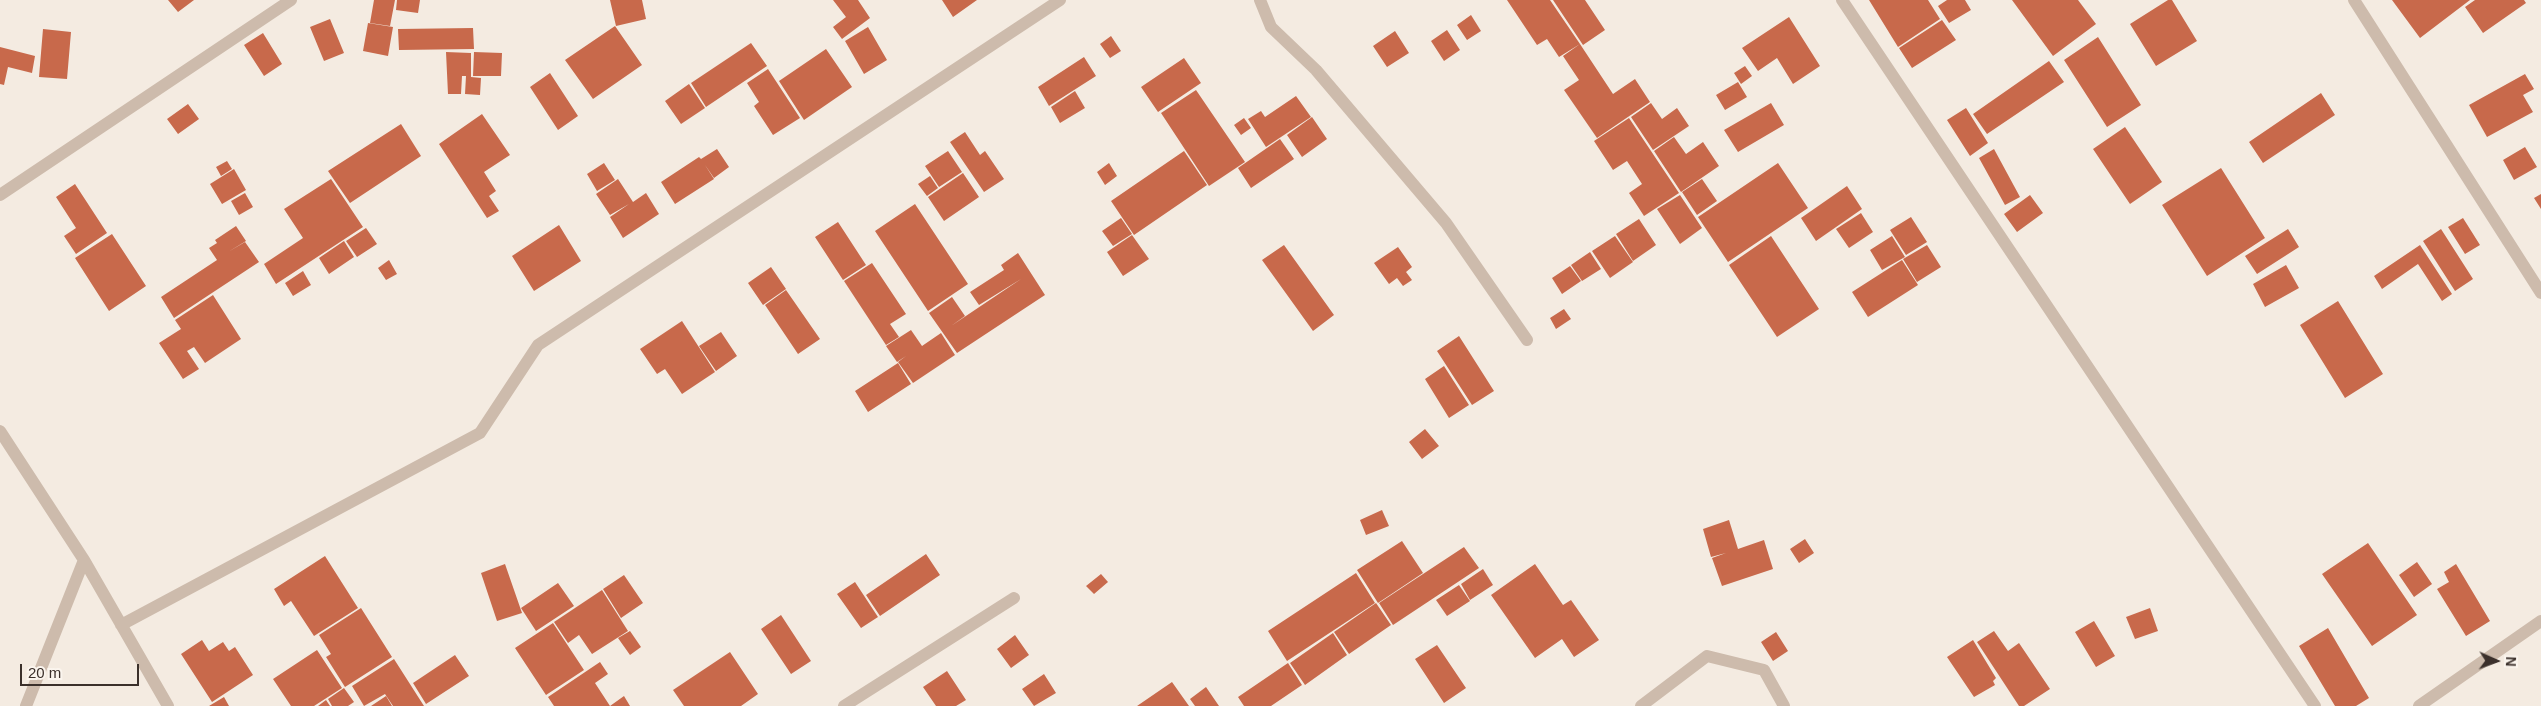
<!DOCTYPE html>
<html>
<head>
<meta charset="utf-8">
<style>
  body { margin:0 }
  #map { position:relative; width:2541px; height:706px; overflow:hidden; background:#f4ebe1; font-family:Arial,sans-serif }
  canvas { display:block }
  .north { position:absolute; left:2471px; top:636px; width:50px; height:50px; -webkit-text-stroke:4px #fbf5ee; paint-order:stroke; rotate:92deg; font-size:14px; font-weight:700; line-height:20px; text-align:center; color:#3b302b }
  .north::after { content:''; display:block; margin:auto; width:18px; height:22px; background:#3b302b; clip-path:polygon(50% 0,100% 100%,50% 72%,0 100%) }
  .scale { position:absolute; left:20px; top:664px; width:119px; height:22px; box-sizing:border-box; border:2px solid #3b302b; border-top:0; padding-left:6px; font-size:15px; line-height:18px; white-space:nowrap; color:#3b302b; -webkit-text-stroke:4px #fbf5ee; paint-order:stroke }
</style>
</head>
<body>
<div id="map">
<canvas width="2541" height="706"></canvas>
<div class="north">N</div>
<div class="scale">20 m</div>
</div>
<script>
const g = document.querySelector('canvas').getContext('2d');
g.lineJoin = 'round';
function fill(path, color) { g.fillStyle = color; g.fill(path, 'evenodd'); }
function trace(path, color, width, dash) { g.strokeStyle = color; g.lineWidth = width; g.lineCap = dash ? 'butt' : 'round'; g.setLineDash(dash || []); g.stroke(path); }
fill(new Path2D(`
  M168,0h26l-16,12z
  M374,0h21l-5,26 -20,-3z
  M397,0h23l-2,13 -22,-3z
  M610,0h32l4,19 -30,7z
  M833,0h25l12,18 -28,21 -9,-12 13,-10z
  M942,0h35l-24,17z
  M1507,0h43l30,44 -21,13 -12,-18 -10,6z
  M1553,0h32l20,30 -22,15z
  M1869,0h59l12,19 -42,28z
  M1947,0h18l6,10 -22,13 -11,-17z
  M2012,0h66l18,24 -43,32z
  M2168,0h4l25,41 -41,25 -26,-42z
  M2392,0h78l-50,38z
  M2475,0h49l2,3 -43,30 -18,-26z
  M1471,15l10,16 -14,9 -10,-15z
  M1789,17l31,49 -27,18 -16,-26 -19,13 -16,-23z
  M330,19l14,34 -20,8 -14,-34z
  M1942,20l14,20 -44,28 -13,-20z
  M368,23l25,4 -5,29 -25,-5z
  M615,26l27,39 -49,34 -28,-39z
  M868,27l19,33 -23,14 -19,-33z
  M473,28l1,21 -75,1 -1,-21z
  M43,29l28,3 -4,47 -28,-2z
  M1447,30l13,20 -16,11 -13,-20z
  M1395,31l14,22 -22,14 -14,-21z
  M263,33l19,31 -18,12 -20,-31z
  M1111,36l10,15 -11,7 -10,-14z
  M2098,37l43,68 -34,22 -43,-67z
  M751,43l16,23 -61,41 -15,-24z
  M1580,44l33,50 22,-15 15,23 -53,36 -33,-48 15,-10 -16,-24z
  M0,47l35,9 -3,17 -24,-6 -4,18 -4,-1z
  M826,49l26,38 -48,33 -25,-39z
  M446,52l25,1v24l10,1 -1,17 -15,-1 1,-18h-4l-1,18h-13z
  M474,52l28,1 -1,23h-28z
  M1084,57l12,19 -47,30 -11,-19z
  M1184,58l17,25 -43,29 -17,-25z
  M2049,61l15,21 -77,52 -14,-20z
  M1745,66l7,10 -11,8 -7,-11z
  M768,69l32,49 -27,17 -19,-29 5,-4 -12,-19z
  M550,73l28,43 -20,14 -28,-43z
  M2525,74l9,15 -11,6 10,17 -46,25 -18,-32z
  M1738,82l9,15 -22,13 -9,-15z
  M689,84l16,24 -24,16 -16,-23z
  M1196,90l49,72 -36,24 -48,-73z
  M1075,91l10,17 -25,15 -9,-16z
  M2321,93l14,22 -72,48 -14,-21z
  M1296,96l15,21 -45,30 -18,-28 13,-8 4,6z
  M1651,103l11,16 15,-11 12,18 -36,24 -22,-33z
  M1771,103l13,22 -46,27 -14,-22z
  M188,104l11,15 -21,15 -11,-15z
  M1966,108l22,35 -18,13 -23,-36z
  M482,114l28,41 -26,17 12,19 -7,5 10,15 -12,7 -48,-74z
  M1312,117l15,22 -25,18 -15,-22z
  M1244,118l7,10 -10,7 -7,-10z
  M1629,118l50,75 -35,23 -15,-23 13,-9 -15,-23 -14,9 -19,-29z
  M401,124l20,32 -71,47 -22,-32z
  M2125,127l37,55 -32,22 -37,-55z
  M965,132l15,23 5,-4 19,28 -20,13 -34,-50z
  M1674,137l12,17 17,-12 16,24 -38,26 -27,-41z
  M1280,139l14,20 -43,29 -13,-20z
  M2525,147l12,20 -23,13 -11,-20z
  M717,149l12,18 -15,11 -9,-13 9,14 -39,25 -14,-22 38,-25 2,2z
  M1994,149l26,48 -15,8 -26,-47z
  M948,151l14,21 -23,15 -14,-21z
  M1184,151l23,34 -73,50 -23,-34z
  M227,161l5,8 -11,7 -5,-9z
  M604,163l11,17 -18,11 -10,-17z
  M1109,163l8,13 -12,9 -8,-13z
  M1778,163l30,45 -80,54 -30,-45z
  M2221,168l44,70 -58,38 -45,-71z
  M234,169l12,21 -24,14 -12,-20z
  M963,173l16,24 -35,24 -16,-24z
  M930,176l8,12 -11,8 -9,-12z
  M331,179l32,48 -87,57 -12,-20 39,-26 -19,-29z
  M618,179l15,23 13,-9 13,21 -36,24 -13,-21 19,-13 -19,11 -14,-21z
  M1702,179l15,22 -20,14 -15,-23z
  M75,184l32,49 -31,21 -12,-18 12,-8 -20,-31z
  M1847,186l15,23 -46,32 -15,-23z
  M245,193l8,14 -14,8 -8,-14z
  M2541,194v15l-7,-11z
  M1680,195l22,33 -22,16 -23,-35z
  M2030,195l13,18 -26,19 -13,-18z
  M915,204l53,80 -40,27 -53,-80z
  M1861,213l12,19 -24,16 -13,-19z
  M1911,217l16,25 -21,13 -16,-25z
  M1121,218l11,16 -19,12 -11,-15z
  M2463,218l17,27 -15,9 -17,-27z
  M1639,219l17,26 -23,16 -17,-27z
  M838,222l28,43 -23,15 -28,-43z
  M559,225l22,36 -47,30 -22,-35z
  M236,226l10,15 -18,11 17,-10 14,20 -85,56 -13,-21 56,-37 -8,-12 8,-5 -2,-3z
  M366,228l11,16 -20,13 -11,-16z
  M2288,229l11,18 -42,27 -12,-18z
  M2441,229l32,50 -18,12 -32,-50z
  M112,234l34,52 -37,25 -34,-53z
  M1132,235l17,24 -26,17 -16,-24z
  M1615,236l18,26 -23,16 -18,-27z
  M1771,236l48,73 -42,28 -48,-72z
  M1892,236l13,21 -23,13 -12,-20z
  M344,241l10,16 -25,17 -10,-16z
  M1284,245l50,70 -21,16 -51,-71z
  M1927,245l14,22 -24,15 -14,-23z
  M2420,245l32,49 -10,7 -24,-37 -36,25 -8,-13z
  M1398,247l14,20 -6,5 6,8 -9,6 -6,-8 -8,6 -15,-21z
  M1590,252l11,17 -19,12 -11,-16z
  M1018,253l27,42 -88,58 -28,-40 23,-16 13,19 -14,10 70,-47 -42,26 -9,-13 34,-22 -3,-5z
  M389,260l8,14 -11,6 -8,-12z
  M1902,260l16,25 -50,32 -16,-25z
  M872,263l34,51 -16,10 9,13 -13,8 -42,-64z
  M2286,265l13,23 -34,19 -12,-23z
  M1570,266l11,15 -19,13 -10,-16z
  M771,267l15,22 -23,16 -15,-22z
  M303,271l8,14 -18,11 -8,-13z
  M786,290l34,49 -22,15 -33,-49z
  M213,295l28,44 -36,24 -11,-16 -7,4 12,18 -16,10 -24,-36 22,-14 -6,-9z
  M2338,301l45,73 -38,24 -45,-73z
  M1564,309l7,10 -15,10 -6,-11z
  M682,321l33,51 -33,22 -17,-25 -8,5 -17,-25z
  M911,330l11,16 19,-13 14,22 -42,28 -15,-21 8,-6 -9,6 -11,-16z
  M721,332l16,24 -21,15 -17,-25z
  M1459,336l35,55 -22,14 -35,-54z
  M898,363l13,21 -43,28 -13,-21z
  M1444,366l25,39 -20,13 -24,-39z
  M1425,429l14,17 -17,13 -13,-17z
  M1382,510l7,16 -23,9 -6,-15z
  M1729,520l9,29 26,-9 9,29 -51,17 -10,-28 14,-5 -15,4 -8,-28z
  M1805,539l9,14 -15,10 -9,-14z
  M1402,541l21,32 -45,30 -21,-33z
  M2368,543l49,72 -45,31 -50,-72z
  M1464,547l15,21 -86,57 -14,-22z
  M926,554l14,21 -60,41 -14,-21z
  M325,556l33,52 -44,28 -23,-35 -7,5 -10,-17z
  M2417,562l15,22 -18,13 -15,-22z
  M505,564l17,49 -25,8 -16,-48z
  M1535,564l28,41 8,-5 28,40 -25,17 -12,-18 -27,19 -44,-63z
  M2456,564l34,57 -24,15 -29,-47 12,-7 -5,-10z
  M1483,569l10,16 -23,15 -9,-16z
  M1356,573l19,30 -88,58 -19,-30z
  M1101,574l7,8 -14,12 -8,-8z
  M624,575l19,28 -22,15 -18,-29z
  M855,582l23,35 -17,11 -24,-34z
  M558,583l16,23 -38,25 -15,-23z
  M1459,585l11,16 -23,15 -11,-16z
  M602,590l26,41 -36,23 -13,-19 -11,8 -14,-21z
  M1376,603l15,22 -42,29 -15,-22z
  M361,608l31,49 -47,30 -19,-30 5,-3 -12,-19z
  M2150,608l8,23 -23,8 -9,-22z
  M781,615l30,46 -20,13 -30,-45z
  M2094,621l21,35 -19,11 -21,-35z
  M553,623l31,47 -38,25 -31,-47z
  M2328,628l41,70 -13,8h-21l-36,-60z
  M630,631l11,16 -11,8 -12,-17z
  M1994,631l14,20 11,-8 31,46 -26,17h-5l-42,-64z
  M1776,632l12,19 -15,10 -12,-19z
  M1333,633l14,22 -42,30 -15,-22z
  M1015,635l14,20 -18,13 -14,-19z
  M202,640l7,11 14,-9 6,9 6,-4 18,28 -41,27 -31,-48z
  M1973,640l23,38 -3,3 2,4 -21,12 -27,-40z
  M1437,645l29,43 -22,15 -29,-44z
  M317,650l25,38 -28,18h-23l-18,-27z
  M730,652l28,42 -17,12h-57l-11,-16z
  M455,655l14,21 -43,28 -13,-21z
  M394,659l30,47h-31l-8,-12 -21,12 -12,-20z
  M600,662l8,12 -13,9 15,23 14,-10 6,10h-76l-6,-9z
  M1288,663l14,22 -31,21h-27l-6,-9z
  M947,671l19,29 -10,6h-20l-13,-19z
  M1044,674l12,19 -22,13 -12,-17z
  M1172,682l17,24h-52z
  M1206,687l13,19h-24l-5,-7z
  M344,688l10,14 -6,4h-16l-4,-7z
  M386,696l6,10h-21z
  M224,697l5,9h-20z
  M326,700l4,6h-12z`), '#c8694b');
trace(new Path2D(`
  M1260,0l11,27 45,43 130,153 81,117
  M1842,0l473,706
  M2354,0l187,293
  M0,195l291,-195
  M0,431l84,129 84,146
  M121,625l359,-192 58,-88 522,-345
  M26,706l58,-146
  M844,706l170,-108
  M1641,706l66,-50 57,14 20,36
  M2419,706l122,-85`), '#cdbbac', 12);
</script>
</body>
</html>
